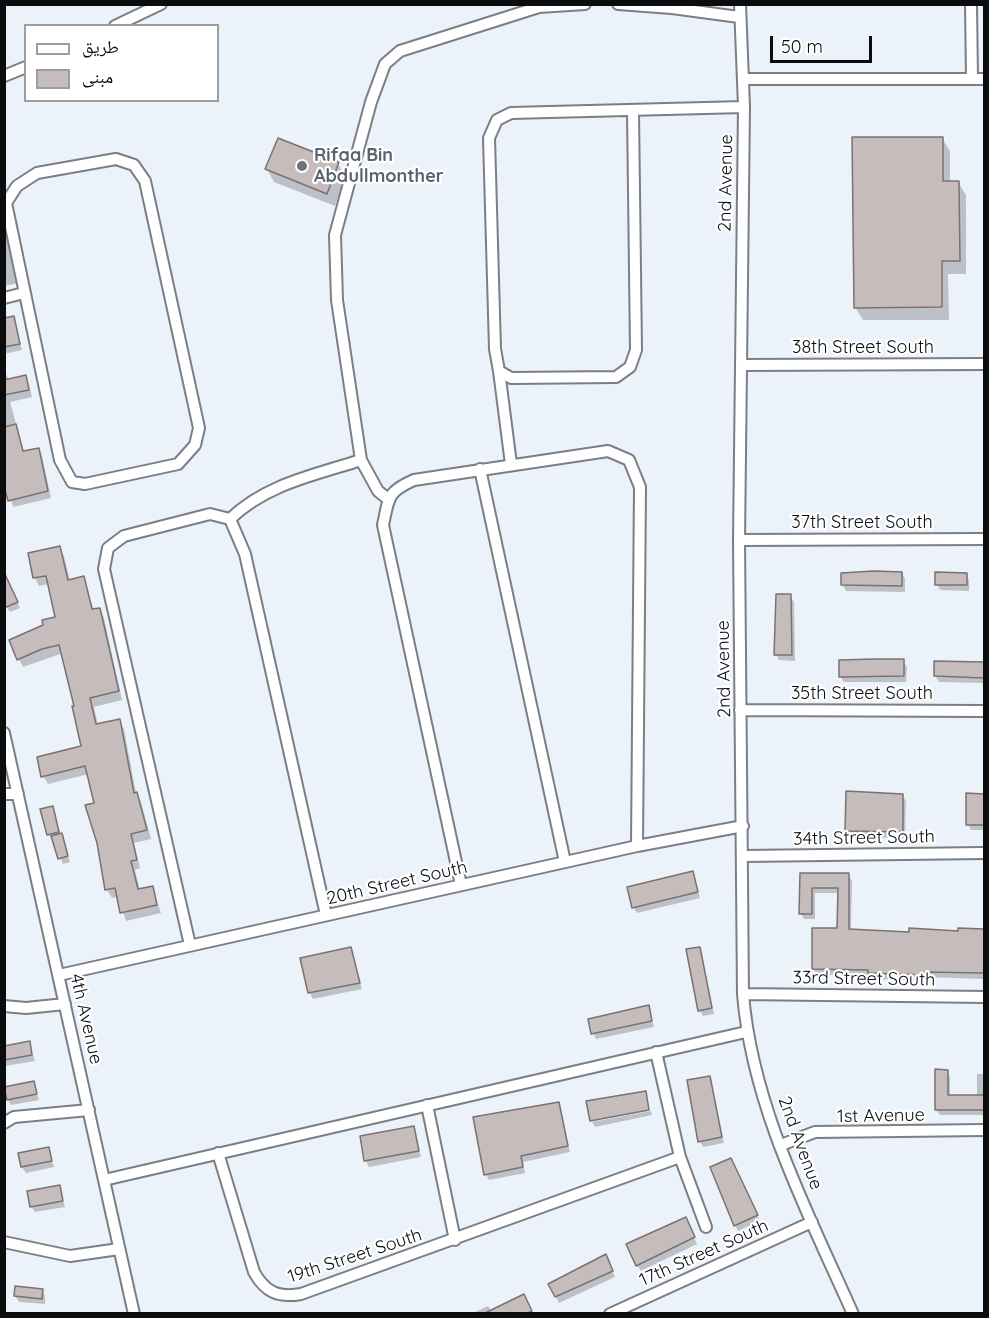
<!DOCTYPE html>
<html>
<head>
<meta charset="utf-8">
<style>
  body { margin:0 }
  #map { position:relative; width:989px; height:1318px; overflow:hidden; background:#ecf2f9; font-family:Quicksand,"Noto Naskh Arabic",sans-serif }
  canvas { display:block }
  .frame { position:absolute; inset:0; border:6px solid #0a0c0e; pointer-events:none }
  .legend { position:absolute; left:24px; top:24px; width:195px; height:78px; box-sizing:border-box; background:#fff; border:2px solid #9d9e9f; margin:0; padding:8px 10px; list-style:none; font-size:18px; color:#0a0c0e }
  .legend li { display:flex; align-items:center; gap:12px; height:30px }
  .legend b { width:30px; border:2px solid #9d9e9f }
  .scale { position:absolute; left:770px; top:36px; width:102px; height:27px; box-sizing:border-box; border:3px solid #0a0c0e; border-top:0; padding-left:8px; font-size:18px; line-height:21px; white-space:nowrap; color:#0a0c0e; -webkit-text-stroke:4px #fff; paint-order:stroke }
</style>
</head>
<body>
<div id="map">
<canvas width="989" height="1318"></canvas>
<div class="frame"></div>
<ul class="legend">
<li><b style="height:8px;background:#fff"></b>طريق</li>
<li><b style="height:16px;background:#c6bcbb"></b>مبنى</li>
</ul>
<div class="scale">50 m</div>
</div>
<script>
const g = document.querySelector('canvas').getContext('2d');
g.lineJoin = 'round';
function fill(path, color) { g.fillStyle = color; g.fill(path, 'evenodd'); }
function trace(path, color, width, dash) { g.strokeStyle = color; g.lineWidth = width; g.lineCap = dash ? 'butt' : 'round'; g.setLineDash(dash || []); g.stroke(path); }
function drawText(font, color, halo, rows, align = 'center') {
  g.font = font + ' Quicksand,sans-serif'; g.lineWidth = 4.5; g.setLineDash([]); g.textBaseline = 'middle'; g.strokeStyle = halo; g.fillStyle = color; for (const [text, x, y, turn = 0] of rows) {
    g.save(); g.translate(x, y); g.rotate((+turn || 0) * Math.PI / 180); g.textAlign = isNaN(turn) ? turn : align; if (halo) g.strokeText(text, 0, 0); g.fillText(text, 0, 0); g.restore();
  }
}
fill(new Path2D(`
  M942,138l8,13v31h8l8,13v79h-18l1,46h-86l-8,-13z
  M338,164l8,13 -11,29 -61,-24 -7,-13z
  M4,214l15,69 -15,3z
  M13,317l9,33 -18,4v-35z
  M4,369l5,12 16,-4 4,7 3,13 -22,5 14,50 14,-3 4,7 9,42 -38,9 -9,-32z
  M59,548l5,8 6,25 13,-3 11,32 5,-1 5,9 18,82 -28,7 4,18 21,-4 5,8 12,64 5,9 10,37 -17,4 6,25 -5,2 5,20 12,-3 9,26 -35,8 -8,-24 -6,1 -5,-8 -8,-48 -3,-38 -7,-30 -41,10 -5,-8 40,-29 -20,-94 -40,14 -4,-8 38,-41 -8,-34 -10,2 -4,-8 -5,-24z
  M902,573l3,6v13l-59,-1 -3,-6z
  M966,574l3,6v11l-29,-1 -3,-6z
  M11,588l9,20 -10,4 -3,-5z
  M790,596l4,6 1,59 -16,-1 -3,-6z
  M903,661l4,6 -1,15h-62l-4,-6z
  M935,663l49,1v19l-45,-1 -4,-6z
  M902,795l4,6 -1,37 -55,-1 -3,-6z
  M968,795h16v35h-13l-3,-6z
  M52,808l18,54 -7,2 -9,-24 -6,-6z
  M692,873l8,25 -63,15 -4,-6z
  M801,875h47l4,6 -1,49 60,3 73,-3v49l-59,-2v3h-27l-25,-1 -2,-4h-54l-4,-6 26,-39v-37h-24v26h-11l-3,-6z
  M699,948l15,66 -11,2 -3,-6z
  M350,949l12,40 -49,10 -3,-6z
  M648,1007l6,20 -58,12 -3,-6z
  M29,1043l6,18 -30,5 -1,-18z
  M947,1071l3,6v19h27v-22h7v41h-44l-4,-6z
  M709,1077l15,66 -21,4 -3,-6z
  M33,1083l6,17 -28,5 -3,-6z
  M558,1103l12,49 -47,10 2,11 -36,7 -3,-6z
  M651,1111l1,4 -57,12 -3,-5z
  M413,1127l8,30 -52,10 -3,-6z
  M48,1149l6,18 -28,6 -4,-6z
  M734,1166l26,55 -22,10 -3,-6z
  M59,1187l6,20 -30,5 -4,-6z
  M687,1222l10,22 -56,27 -4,-6z
  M608,1262l7,15 -56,26 -9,-19z
  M42,1290l3,6v8l-26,-2 -4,-6z
  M527,1302l5,12h-61l17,-8 3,5z`), '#0003');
const building = new Path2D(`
  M852,137h91v44h16l1,80h-18v46l-88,1z
  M278,138l61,24 -12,32 -62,-25z
  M14,316l6,28 -16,3v-29z
  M26,375l3,15 -25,5v-15z
  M16,424l7,27 16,-3 9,43 -40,10 -4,-15v-59z
  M60,546l8,34 16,-4 8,33 8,-1 19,83 -29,7 6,26 24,-5 14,74 3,-1 10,38 -16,4 6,26 -6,1 7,28 15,-3 4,19 -37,8 -5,-25 -10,2 -8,-47 -12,-38 9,-2 -9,-37 -44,11 -4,-20 44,-11 -9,-40h2l-15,-61 -17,4 -25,11 -8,-20 34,-15 -1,-5 13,-3 -9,-41 -13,2 -5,-25z
  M874,571l28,1v14l-61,-1v-12z
  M4,572l14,30 -14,6z
  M935,572l32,1v12h-32z
  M776,594h15l1,61h-18z
  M875,659h29v17l-65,1v-17z
  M934,661l50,1v16l-50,-2z
  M846,791l57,3v38l-58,-1z
  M966,793l18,1v31h-18z
  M53,806l6,26 -12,3 -7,-26z
  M62,833l6,23 -10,3 -7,-23z
  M693,871l5,21 -66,16 -5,-21z
  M800,873h49v56l60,3v-4l49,3v-3l26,1v44l-62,-1v3l-28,-1 -26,-1v-3l-56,-1v-41h25l1,-40h-26v26h-13z
  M351,947l9,36 -52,10 -8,-35z
  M700,947l12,61 -14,3 -12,-62z
  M649,1005l3,16 -61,13 -3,-15z
  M30,1041l2,14 -28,5v-14z
  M935,1069l13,1v25h36v15h-49z
  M710,1076l12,61 -24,5 -11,-62z
  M34,1081l3,13 -30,6 -3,-13z
  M646,1091l3,19 -59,11 -4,-20z
  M559,1102l9,44 -47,10 2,11 -39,8 -11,-58z
  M414,1126l5,25 -55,10 -4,-25z
  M49,1147l3,14 -31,6 -3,-14z
  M731,1158l27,57 -24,11 -24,-59z
  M60,1185l3,16 -33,6 -3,-16z
  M686,1217l9,20 -59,29 -10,-22z
  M606,1254l7,17 -58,26 -7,-13z
  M15,1286l28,3 -1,10 -28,-3z
  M524,1294l8,17 -6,3h-43z`);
fill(building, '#c6bcbb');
trace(building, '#7a7171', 1.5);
const minor = new Path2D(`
  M618,4l54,4 67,9
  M740,4l4,103 -5,433 4,454c9,112 65,219 110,320
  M971,4l1,75
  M115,26l46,-22
  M4,76l22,-9
  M743,79h241
  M633,111l3,239 -6,17 -14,10 -105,1 -12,-7 -4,-22 -6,-211 8,-18 14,-7 233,-6
  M116,159l18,6 11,16 54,247 -4,17 -17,19 -93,20 -13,-2 -12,-22 -54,-257 11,-17 20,-13z
  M4,298l20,-5
  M741,365l243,-1
  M499,371l12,93
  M480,469l85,393
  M388,499l-10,-8 -17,-31 -24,-160 -2,-65 36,-133 14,-38 15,-13 139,-44 46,-3
  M230,519c36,-35 85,-44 131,-59
  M739,540l245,-1
  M740,710l244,1
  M4,733l130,581
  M4,794h14
  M744,856l240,-3
  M461,885l-78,-360c6,-28 4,-33 31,-45l194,-29 21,9 11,27 -3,359
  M190,945l-86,-376 4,-21 16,-12 86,-22 20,5 15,35 81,361
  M59,975l578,-129 106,-20
  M743,994l241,3
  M4,1006l22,2 39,-4
  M656,1052l24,105 26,70
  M427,1105l28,135
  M4,1123l10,-6 75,-7
  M781,1145l34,-13 169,-2
  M218,1153l36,119c11,20 24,26 47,22l379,-137
  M104,1180l642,-148
  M4,1242l66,14 49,-7
  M610,1314l202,-92`);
trace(minor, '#797f85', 14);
trace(minor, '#fff', 10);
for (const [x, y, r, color] of [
  [302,166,6,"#6b7280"]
]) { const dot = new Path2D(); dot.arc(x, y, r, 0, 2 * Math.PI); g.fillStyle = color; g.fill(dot); trace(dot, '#fff', 2); }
drawText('bold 18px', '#5b616d', '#fff', [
  ["Rifaa Bin",314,156],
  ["Abdullmonther",314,177]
], 'left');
drawText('18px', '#0a0c0e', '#fff', [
  ["2nd Avenue",726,183,-89],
  ["38th Street South",863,348],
  ["37th Street South",862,523],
  ["2nd Avenue",724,669,-91],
  ["35th Street South",862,694],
  ["34th Street South",864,838,-1],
  ["20th Street South",397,883,-13],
  ["33rd Street South",864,979,1],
  ["4th Avenue",86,1019,77],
  ["1st Avenue",881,1116,-1],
  ["2nd Avenue",800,1143,70],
  ["17th Street South",704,1253,-24],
  ["19th Street South",355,1256,-18]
]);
</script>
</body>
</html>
